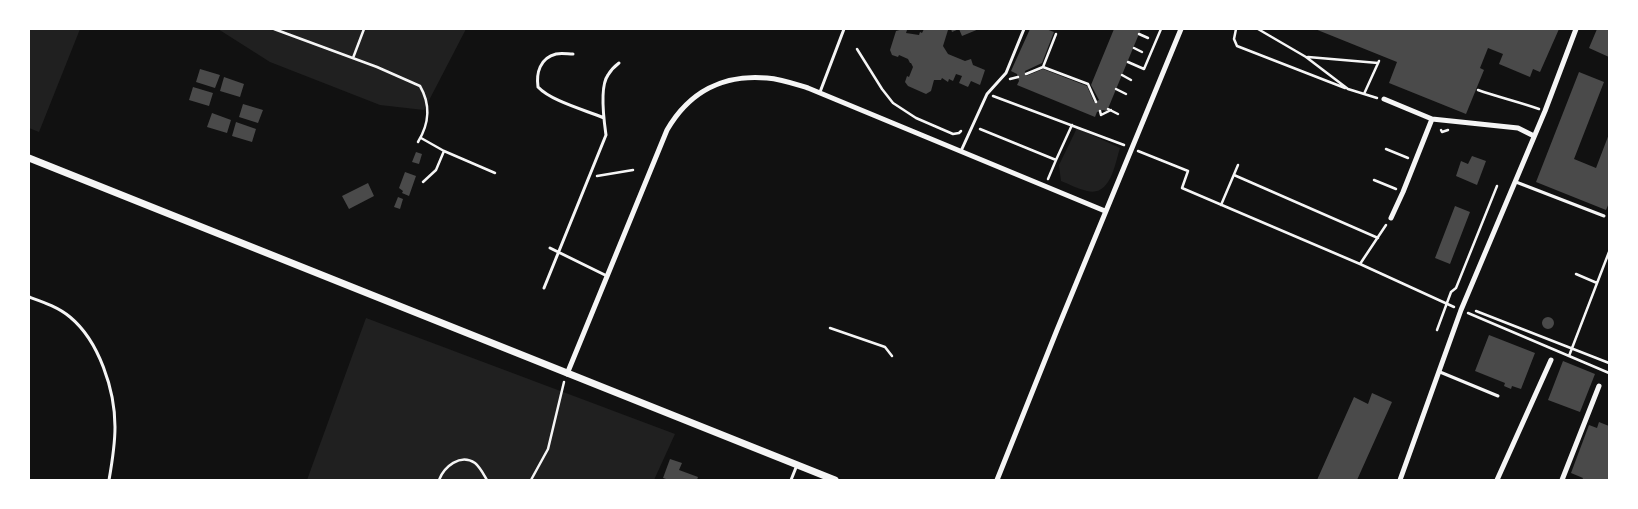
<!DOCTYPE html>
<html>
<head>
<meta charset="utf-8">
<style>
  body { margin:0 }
  #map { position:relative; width:1638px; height:509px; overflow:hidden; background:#111; font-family:Inter,sans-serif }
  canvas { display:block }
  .frame { position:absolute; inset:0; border:30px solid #fff; pointer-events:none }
</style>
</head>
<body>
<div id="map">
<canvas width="1638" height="509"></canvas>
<div class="frame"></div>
</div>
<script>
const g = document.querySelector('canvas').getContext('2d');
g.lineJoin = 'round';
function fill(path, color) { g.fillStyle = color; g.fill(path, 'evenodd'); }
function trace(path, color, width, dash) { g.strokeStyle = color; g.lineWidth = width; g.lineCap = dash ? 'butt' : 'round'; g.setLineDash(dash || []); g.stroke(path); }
fill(new Path2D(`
  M29,29h51l-41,103 -10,-4z
  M218,29h248l-42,81 -44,-5 -110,-43z
  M1077,128l43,20c-5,15 -9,49 -33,43 -9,-2 -18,-7 -26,-10l-2,-16z
  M366,318l309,116 -21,46h-347z`), '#202020');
fill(new Path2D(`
  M903,29l4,1 -1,3 13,2 1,-3 2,1 2,-4h55l-17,7 -3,-7 -7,3 -1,-3 -3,1 -5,16 5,8 17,7 6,-2 2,6 12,5 -5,15 -9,-4 -3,6 -9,-4 3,-7 -6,-2 -3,7 -4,-2 -1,3 -6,-4 -1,2h-7l-3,11 -5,3 -18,-8 -3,-4 2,-6 2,1 4,-10 -2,-4h-1l-2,-4 -9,-4 -1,2 -6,-2 -2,-5 6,-19z
  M1030,29h16l8,3 -12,31 -17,8 1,5 17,-7 44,17 7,16 5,-2 -8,-15 23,-56h27l-34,82 -4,-1 -6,2 -2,5 -78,-32 2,-4 -2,-7 -6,-3z
  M1315,29h244l-19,43 -7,-3 -3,8 -31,-13 4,-10 -15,-6 -8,20 4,2 -18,44 -77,-31 8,-21z
  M1597,29h12v28l-20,-9z
  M200,69l20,6 -5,13 -19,-6z
  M1579,72l25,10 -30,77 22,9 13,-34v69l-3,7 -70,-28z
  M224,77l20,7 -4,13 -20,-6z
  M193,87l20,6 -4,13 -20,-6z
  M243,104l20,6 -5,13 -19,-6z
  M212,113l19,7 -4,13 -20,-6z
  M236,122l20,7 -4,13 -20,-6z
  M416,152l6,2 -3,10 -7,-2z
  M1472,156l14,5 -9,24 -21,-9 5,-15 7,3z
  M405,172l11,4 -7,20 -7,-3 1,-2 -4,-3z
  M368,183l6,13 -25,13 -7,-13z
  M398,197l5,2 -3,10 -6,-2z
  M1455,206l15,6 -20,52 -15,-6z
  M1542 323a6 6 0 1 1 12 0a6 6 0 1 1-12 0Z
  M1489,335l46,18 -14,36 -9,-3 -1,3 -7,-3 1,-3 -30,-12z
  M1563,361l32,13 -15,38 -32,-12z
  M1372,393l20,9 -35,78h-40l37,-83 14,7z
  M1599,422l10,4v54h-27l1,-2 -12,-5 18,-48 8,3z
  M670,459l12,4 -3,7 19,7 -1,3h-28l-6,-2z`), '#4a4a4a');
trace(new Path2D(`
  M274,29l103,38 43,19c11,19 9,38 -2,56
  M1236,29l-2,10 3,7 108,42
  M1258,29l48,28 42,32 29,9
  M1139,34l9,4
  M1134,48l8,4
  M857,49l25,40 11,14 23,15 37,16 6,-1 2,-2
  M1308,57l70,6
  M353,58l11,-29
  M1128,62l16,7 17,-40
  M1043,67l13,-33
  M1026,74l17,-7 45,17 8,18
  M1122,75l9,5
  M1010,79l8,-2
  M1116,89l10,5
  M1478,90c20,7 41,12 61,19
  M1364,94l15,-33
  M993,96l131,49
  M1108,109l10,5
  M1100,111l1,4 10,-5
  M980,129l76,31 16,-35
  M1441,130l1,2 6,-2
  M421,138l23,13 51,22
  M1386,149l22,9
  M1138,151l50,20 -6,17 178,76 94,43
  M1234,175l144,63
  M597,176l36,-6
  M1048,179l8,-19
  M1374,180l22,9
  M423,182l13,-12 8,-19
  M1221,205l17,-40
  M1360,264l26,-39
  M1576,274l21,9
  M1476,311l133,52
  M1468,313l141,60
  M830,328l55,19 7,9
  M1437,330l14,-38 5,-4 41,-102
  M1569,356l40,-104
  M439,480c5,-13 21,-27 36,-17 5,4 9,12 12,17
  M531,480l17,-31 16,-67`), '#f5f5f5', 2.5);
trace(new Path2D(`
  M573,54c-5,0 -12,-1 -17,0 -16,4 -20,19 -18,33 13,14 47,23 66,31
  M820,92l24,-63
  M961,151l26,-57 19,-21 18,-44
  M1516,182l88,34
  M550,248l57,28
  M544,288l62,-153c-2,-14 -7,-48 2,-60 3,-5 7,-9 11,-12
  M29,297c14,5 29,10 41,20 29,24 45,73 45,110 0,18 -3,36 -6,53
  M1440,372l58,24
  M791,480l6,-15`), '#f5f5f5', 3);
trace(new Path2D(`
  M1384,99l48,20 86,9 16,8
  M1391,218l12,-26 29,-73
  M567,374l100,-244c22,-38 56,-56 100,-52 14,1 28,6 41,10l297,123
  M997,480l60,-150 124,-301
  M1400,480l61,-170 84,-199 31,-82
  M1497,480l54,-120
  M1562,480l37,-94`), '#f5f5f5', 5);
trace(new Path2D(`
  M29,158l806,322`), '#f5f5f5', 7);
</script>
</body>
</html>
